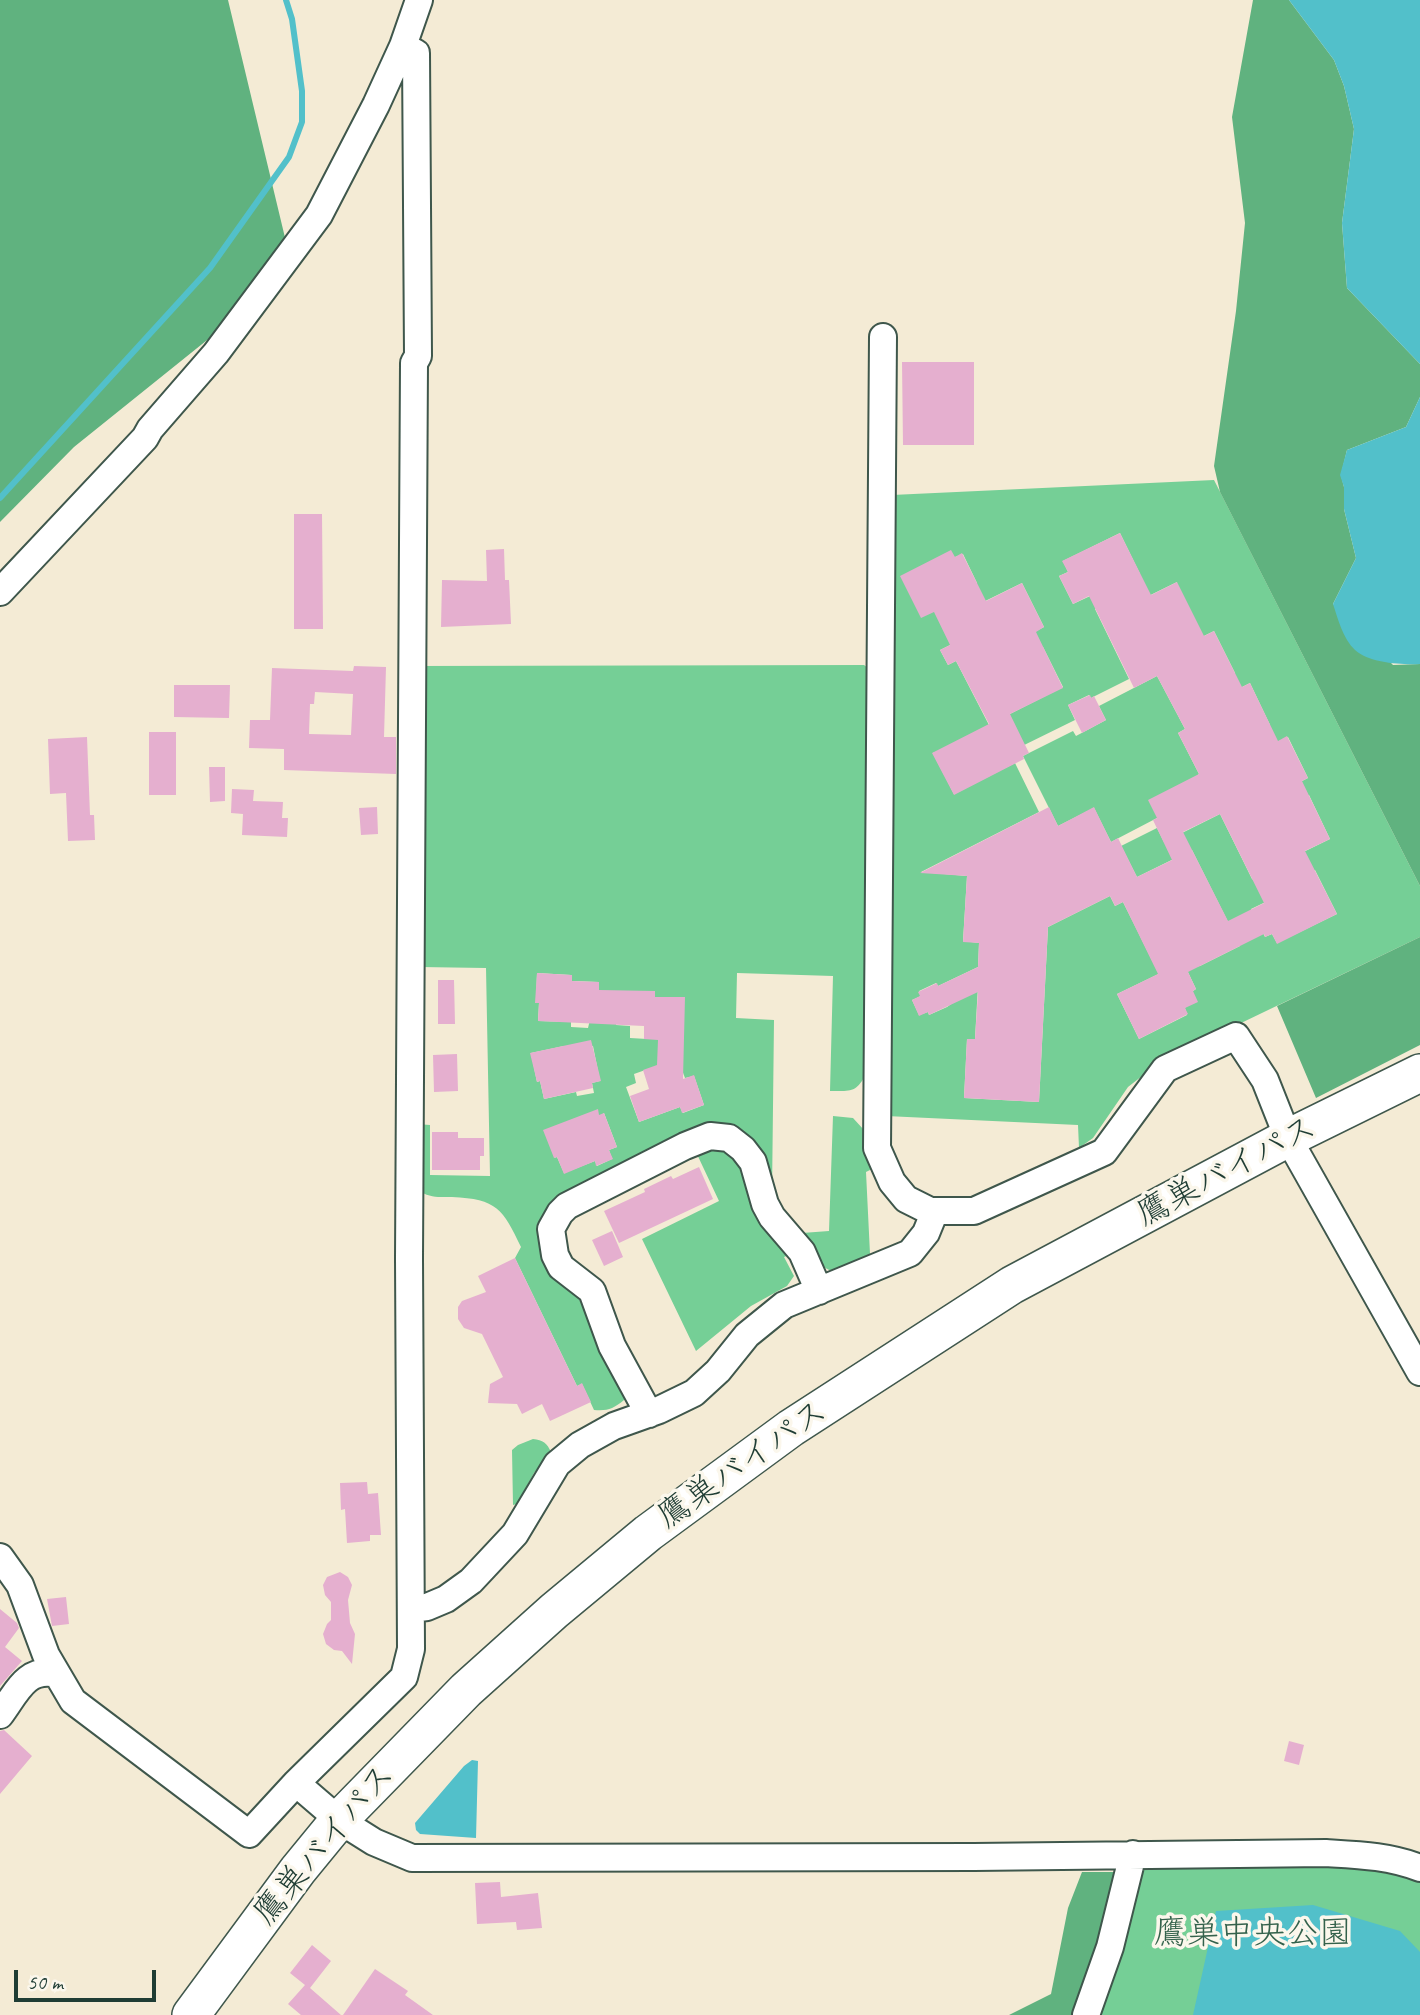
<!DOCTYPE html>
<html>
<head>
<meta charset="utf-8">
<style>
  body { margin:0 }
  #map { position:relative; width:1420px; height:2015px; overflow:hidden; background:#f4ebd5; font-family:Caveat,sans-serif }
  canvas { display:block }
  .scale { position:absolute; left:14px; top:1970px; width:142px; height:32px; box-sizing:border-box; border:4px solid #1f3d34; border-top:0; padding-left:9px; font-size:21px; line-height:24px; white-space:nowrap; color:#1f3d34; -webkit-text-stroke:5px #fbf7ec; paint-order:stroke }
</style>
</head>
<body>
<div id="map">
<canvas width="1420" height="2015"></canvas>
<div class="scale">50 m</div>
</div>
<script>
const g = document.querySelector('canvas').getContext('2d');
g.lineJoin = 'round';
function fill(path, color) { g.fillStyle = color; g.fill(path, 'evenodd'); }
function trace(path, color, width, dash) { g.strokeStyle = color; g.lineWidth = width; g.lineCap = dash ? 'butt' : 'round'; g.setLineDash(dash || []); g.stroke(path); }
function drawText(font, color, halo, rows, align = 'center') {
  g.font = font + ' Caveat,"Klee One",sans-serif'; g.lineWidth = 7; g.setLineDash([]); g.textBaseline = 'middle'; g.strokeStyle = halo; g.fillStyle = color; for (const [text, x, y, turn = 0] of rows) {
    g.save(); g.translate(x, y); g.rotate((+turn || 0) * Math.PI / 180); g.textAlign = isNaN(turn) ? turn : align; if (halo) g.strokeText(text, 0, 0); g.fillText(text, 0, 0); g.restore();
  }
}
fill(new Path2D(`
  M1214,480l206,406v51l-260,125 -32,25 -35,51 -14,10 -1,-23 -192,-9 6,-621zM1120,533l20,41 -18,35 55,-27 -22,78 59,-29 21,42 -43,39 58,-29 20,42 -39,39 57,-27 20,41 -43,22 44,-5 21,44 -45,22v23l30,-14 22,44 -60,29 -5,-9 -7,3 -14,-28 27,-13 -26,-17 -32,-65 -56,28 -7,-14 -36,18 16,31 55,-27 48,96 -40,20 -14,2 10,21 -3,2 -8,17 2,7 -48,24 -22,-45 54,-26 -18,-6 -30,-60 -8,4 -5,-10 -62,31 -9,175 -75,-4 3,-59h8l3,-54 -31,22 -18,8 -1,-3 -9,3 -7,-15 9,-4 -2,-5 17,-8 2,3 40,-19 1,-24 -16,-2 4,-65 -46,-4 118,-60 -24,-49 -61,31 -21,-41 58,-24 -35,-68 -8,4 -8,-15 10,-5v-42l5,-46 8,-3 14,29 -8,4 6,19 47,-23 22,44 -58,29 57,-9 20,40 -53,27v38l65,-32 -7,-15 21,-10 2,3 38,-19 -34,-70 11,-7 -5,-11 -28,13 -14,-28 9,-4 -5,-11z
  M864,665l9,7 -7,402c-10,19 -15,17 -36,17l3,-115 -96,-3 -1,45 38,2 -2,173 -36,-63 -185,79 29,87 45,97 -1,7c-11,9 -16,11 -30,10l-12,-26 -5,2 -62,-128 6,-11c-18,-38 -24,-48 -69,-50 -11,0 -21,1 -31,-5l-4,-68 13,1v50l60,1 -4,-208 -66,-1 -2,-301zM537,973l34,2 1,6 27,1 -11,46 -17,-1v-5l-33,-1 1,-18 -3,-1zM620,991h35v6h29l-37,42 -17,-1v-12l-14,-1zM564,1046l2,5 27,-5 7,35 -8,2 2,10 -17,3 -1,-4 -32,7 -4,-18 -3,1 -6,-29zM665,1063l17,7 3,8 9,-2 10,29 -21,8 -3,-6 -41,15 -13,-35 10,-4 -2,-9zM604,1113l13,34 -8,3 3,9 -15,7 -2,-5 -31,12 -7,-16 -3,1z
  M1157,676l28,53 -7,4 21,41 -42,44 -46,24 -17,-34 -36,18 -35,-70 50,-25 3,5 30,-16 -7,-14z
  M833,1116l20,2 11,12 12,37 -10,5 4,82 -39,17 -13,-7 -16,-31 27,-2z
  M729,1149l20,27 -1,18 12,29 19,16 12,15 -7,3 10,19 -7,10 -36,20 -55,45 -54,-112 77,-38 -24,-51z
  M533,1439c10,1 14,4 18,13l-17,21 -17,31 -4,1 -1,-55 6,-5z
  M1133,1854l287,14v147h-334z`), '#75cf96');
fill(new Path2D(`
  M0,0h228l65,271 -219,176 -74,75z
  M1253,0h36l45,60 10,26 10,43 -12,94 5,65 73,76v33l-14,30 -59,23 -6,25 3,12v22l12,49 -23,46 60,61 27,-1v222l-200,-394 -6,-26 22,-155 9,-88 -13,-106z
  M1420,937v108l-104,53 -39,-92z
  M1082,1872h47l-43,143h-77l42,-21 17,-86z`), '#60b27f');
fill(new Path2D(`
  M1289,0h131v364l-73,-76 -5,-65 12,-94 -10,-43 -10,-26z
  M1420,397v267c-18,1 -51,-1 -65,-14 -12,-11 -17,-31 -22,-46l23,-46 -12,-49v-22l-4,-12 7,-25 59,-23z
  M472,1760l6,1 -2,77 -56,-4 -4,-4 -1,-7 49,-57z
  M1313,1905l87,26 20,21v63h-227l23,-104z`), '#52c0ca');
trace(new Path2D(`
  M0,498l210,-230 79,-111 13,-35v-31l-10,-72 -6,-19`), '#52c0ca', 6);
fill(new Path2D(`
  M902,362h72v83h-71z
  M294,514h28l1,115h-29z
  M1120,533l31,62 26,-13 27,54 10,-5 28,56 8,-4 28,58 9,-5 21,42 -6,3 28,58 -25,12 32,63 -60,30 -5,-10 -7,3 -1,-3 -76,38 8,17 -3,2 5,11 -13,6 3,6 -49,25 -22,-45 41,-20 -35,-72 -8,4 -5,-10 -62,31 -9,175 -75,-4 3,-59h8l3,-47 -49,23 -1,-3 -9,4 -7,-16 8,-4 -2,-4 19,-9 1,3 40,-19 1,-24 -16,-1 4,-66 -47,-3 129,-66 9,19 36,-19 17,35 7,-4 19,39 35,-17 -19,-40 4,-2 -9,-18 51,-26 -21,-41 7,-4 -28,-53 -23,12 -45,-92 -16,8 -14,-28 9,-4 -6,-11zM1220,814l44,89 -36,18 -45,-89z
  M504,549l1,31h4l2,44 -70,3 1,-47 45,1 -1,-31z
  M951,550l4,7 7,-4 24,48 36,-18 22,44 -8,5 27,56 -53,26 19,39 -6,3 1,3 -70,36 -22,-42 57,-29 -33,-63 -8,4 -8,-15 10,-5 -16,-33 -13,6 -21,-42z
  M354,666l32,1 -2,70h12v37l-112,-4v-21l-35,-1 1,-28h20l2,-52 81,3zM315,692l38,2 -2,41 -42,-1 1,-30h4z
  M174,685h56l-1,33 -55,-1z
  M1090,695l1,3 3,-2 12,24 -24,13 -14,-28z
  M149,732h27v63h-27z
  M87,737l3,78h4l1,25 -27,1 -2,-48 -16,1 -2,-55z
  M209,767h16v34l-15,1z
  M232,789l22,1 -1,11 30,1 -1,16h6l-1,19 -45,-2 1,-21 -12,-1z
  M377,807l1,27 -17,1 -2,-27z
  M537,973l35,2v6l27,1v8l56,1v6h30l-2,82 11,-4 10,30 -22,8 -2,-6 -41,15 -9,-26 19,-7 -6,-19 14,-5 1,-25 -14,-1v-13l-106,-5 1,-18h-4z
  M438,980h16l1,44h-17z
  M591,1040l10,41 -9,2 1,5 -49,11 -4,-18 -3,1 -7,-29z
  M457,1054l1,37 -24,1 -1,-37z
  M598,1109l1,6 5,-2 13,34 -8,3 4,9 -17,7 -1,-5 -31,13 -7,-17 -3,1 -11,-28z
  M432,1132h26v6h26v18h-4v14h-48z
  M699,1167l14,32 -94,44 -15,-32 41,-19 -1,-3 27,-13 2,3z
  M612,1231l11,26 -19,9 -12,-26z
  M515,1258l62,128 5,-3 9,19 -41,19 -8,-17 -20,10 -5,-10 -29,-1 2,-19 13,-7 -21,-43 -18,-6 -6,-9v-12l4,-6 24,-9 -8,-16z
  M367,1482l1,12 10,-1 3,42h-11v6l-23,2 -2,-34 -4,1 -1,-27z
  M340,1572l8,5 4,8 -4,15 2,23 5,11 -3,30 -10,-13 -8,-1 -8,-6 -3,-10 4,-10 4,-4v-18l-6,-7 -2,-10 4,-8z
  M66,1597l3,27 -17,2 -5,-27z
  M0,1609l17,14 2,5 -14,19 17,14 -22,25z
  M4,1730l28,26 -32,38v-63z
  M1289,1741l15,4 -5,20 -15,-4z
  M500,1882l1,15 37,-4 4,35 -25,2 -1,-8 -39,2 -2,-41z
  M312,1945l19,16 -21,27 31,27h-40l-13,-11 17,-19 -15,-12z
  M375,1969l33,22 -3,4 28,20h-90z`), '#e5afcf');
const minor = new Path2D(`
  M883,337l-6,811 15,34 14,17 24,12h44l130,-59 61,-83 71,-33 29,44 23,58 132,234
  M0,592l145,-154 5,-9 66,-76 103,-138 57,-110 27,-59 16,-46
  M649,1414l-37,-68 -20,-55 -31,-24 -6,-12 -4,-26 9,-16 7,-7 118,-60 25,-10 19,2 14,11 10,13 12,42 7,13 30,35 17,39
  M0,1557l20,28 26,70 27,46 176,133 47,-51 108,-106 7,-28 -2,-391 5,-895 4,-7 -2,-303 -13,-7
  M411,1609l16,-2 19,-8 25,-18 44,-47 42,-70 23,-19 34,-19 45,-16 35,-17 24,-22 29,-36 37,-30 126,-52 16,-20 9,-22
  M0,1715c16,-21 26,-49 57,-41
  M296,1783l43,37 35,22 38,16 562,-1 352,-4c33,2 63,3 94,15
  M1086,2015l24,-68 23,-93`);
const highway = new Path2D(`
  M191,2015l107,-145 41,-50 127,-130 88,-79 94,-78 143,-105 221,-143 276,-147 132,-65`);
trace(minor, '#3f574c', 30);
trace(highway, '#3f574c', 40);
trace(minor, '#fff', 26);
trace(highway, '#fff', 37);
drawText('33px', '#1f3d34', '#fbf7ec', [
  ["鷹巣バイパス",1227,1172,-28],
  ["鷹巣バイパス",743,1465,-35],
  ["鷹巣バイパス",325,1845,-50]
]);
drawText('33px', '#34624c', '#fbf7ec', [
  ["鷹巣中央公園",1253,1934]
]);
</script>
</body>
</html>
